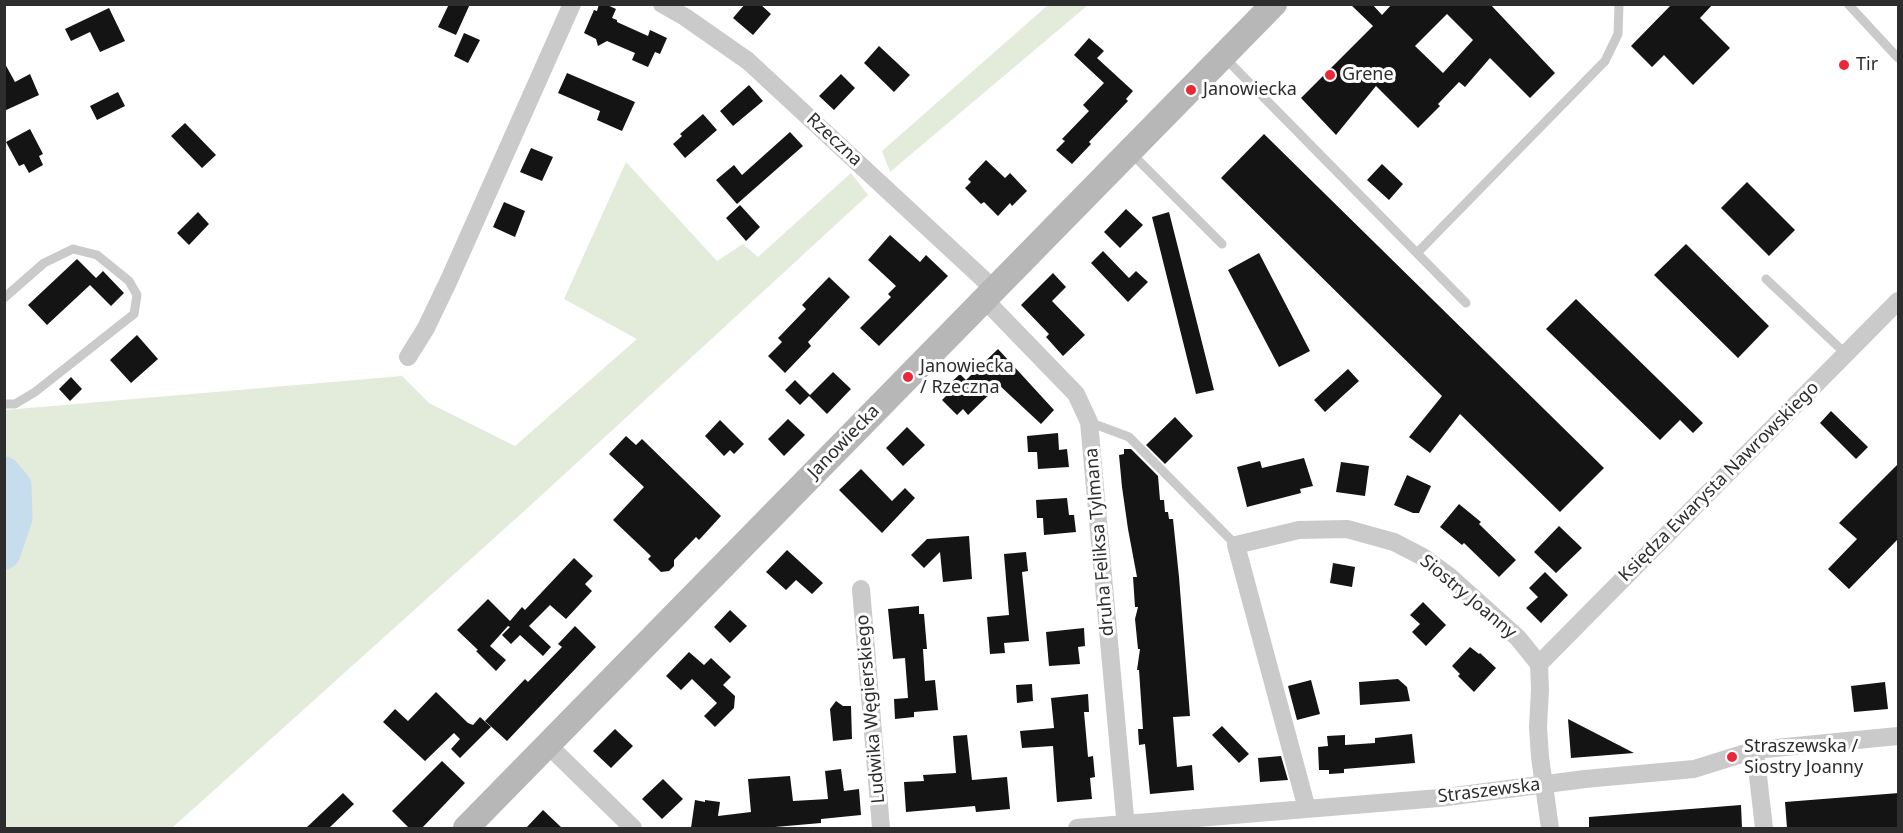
<!DOCTYPE html>
<html>
<head>
<meta charset="utf-8">
<style>
  body { margin:0 }
  #map { position:relative; width:1903px; height:833px; overflow:hidden; background:#fff; font-family:"Noto Sans",sans-serif }
  canvas { display:block }
  .frame { position:absolute; inset:0; border:6px solid #2d2d2d; pointer-events:none }
</style>
</head>
<body>
<div id="map">
<canvas width="1903" height="833"></canvas>
<div class="frame"></div>
</div>
<script>
const g = document.querySelector('canvas').getContext('2d');
g.lineJoin = 'round';
function fill(path, color) { g.fillStyle = color; g.fill(path, 'evenodd'); }
function trace(path, color, width, dash) { g.strokeStyle = color; g.lineWidth = width; g.lineCap = dash ? 'butt' : 'round'; g.setLineDash(dash || []); g.stroke(path); }
function drawText(font, color, halo, rows, align = 'center') {
  g.font = font + ' "Noto Sans",sans-serif'; g.lineWidth = 6; g.setLineDash([]); g.textBaseline = 'middle'; g.strokeStyle = halo; g.fillStyle = color; for (const [text, x, y, turn = 0] of rows) {
    g.save(); g.translate(x, y); g.rotate((+turn || 0) * Math.PI / 180); g.textAlign = isNaN(turn) ? turn : align; if (halo) g.strokeText(text, 0, 0); g.fillText(text, 0, 0); g.restore();
  }
}
fill(new Path2D(`
  M1048,5h40l-198,167 -8,-21z
  M626,162l91,99 26,-17 15,13 93,-84 17,22 -336,309 -360,324h-167v-418l397,-34 27,27 86,43 122,-107 -73,-40z`), '#e3ebda');
trace(new Path2D(`
  M4,473l11,13 1,32 -12,35`), '#c5ddec', 33);
fill(new Path2D(`
  M449,4h21l-14,31 -18,-8z
  M599,4h6l11,5 -4,9 5,2v2l31,14 2,-6 17,8 -7,16 -5,-2 -7,15 -16,-7 3,-7 -28,-12 -9,5 -2,-7 -12,-6 10,-23 3,1z
  M745,4h15l11,10 -18,21 -20,-17z
  M1350,4h22l10,11 10,-11h98l65,69 -25,25 -40,-40 -25,29 -6,-5 -21,22 2,2 -22,22 -42,-42 -40,49 -35,-37 72,-72zM1447,14l26,26 -30,33 -28,-27z
  M1672,4h41l-13,14 30,30 -37,37 -29,-30 -12,12 -21,-21z
  M109,8l16,33 -25,11 -10,-20 -19,9 -6,-12z
  M464,33l16,7 -12,23 -14,-7z
  M1089,38l15,13 -7,7 36,33 -7,8 2,2 -39,41 2,2 -19,20 -16,-14 9,-9 -3,-2 27,-28 -6,-6 21,-22 -30,-28z
  M879,46l31,29 -16,17 -30,-29z
  M4,62l11,20 15,-8 9,21 -35,16z
  M567,73l68,29 -13,29 -25,-11 3,-9 -42,-18z
  M841,74l14,14 -21,22 -15,-14z
  M749,85l14,16 -30,25 -13,-15z
  M118,92l7,14 -28,14 -7,-14z
  M703,114l14,16 -32,28 -12,-14 9,-8 -2,-2z
  M185,123l31,32 -14,13 -31,-32z
  M30,129l13,25 -4,2 4,9 -14,8 -5,-9 -5,2 -13,-24z
  M790,132l13,14 -66,58 -21,-24 18,-15 8,10z
  M1264,134l340,334 -44,44 -100,-98 -30,39 -21,-16 33,-41 -221,-218z
  M531,148l22,9 -11,24 -22,-9z
  M986,160l19,18 5,-5 17,18 -15,15 -2,-3 -12,13 -14,-14 -3,2 -16,-16 6,-6 -3,-3z
  M1382,164l21,20 -14,16 -22,-20z
  M1747,182l48,48 -26,26 -48,-48z
  M504,202l21,9 -10,26 -22,-10z
  M740,205l20,22 -14,14 -20,-23z
  M1126,209l17,16 -23,23 -16,-16z
  M198,212l11,12 -20,21 -12,-12z
  M1169,212l45,178 -18,4 -44,-177z
  M890,235l30,27 6,-7 22,21 -69,70 -19,-18 31,-31 -3,-3 8,-8 -28,-26z
  M1686,244l83,82 -31,32 -84,-83z
  M1103,251l26,27 7,-7 12,11 -20,20 -37,-39z
  M1259,253l51,98 -31,16 -51,-97z
  M77,259l19,19 7,-7 21,22 -13,13 -21,-21 -43,40 -19,-20z
  M1053,273l13,14 -14,14 33,34 -22,21 -17,-19 3,-3 -28,-29z
  M829,277l21,20 -42,45 3,4 -26,27 -17,-17 14,-14 -4,-4 28,-29 -4,-4z
  M1576,299l127,124 -10,10 -13,-13 -20,20 -114,-111z
  M137,335l21,24 -27,24 -21,-23z
  M998,349l56,61 -13,14 -42,-39 -31,30 -5,-6 -6,6 -15,-15 9,-9 -4,-5 13,-12 6,6z
  M1348,369l11,12 -34,31 -11,-12z
  M833,372l18,17 -24,25 -18,-18 -9,9 -15,-15 10,-10 15,15z
  M71,377l11,12 -12,12 -11,-12z
  M1831,411l37,36 -12,12 -36,-36z
  M1175,417l18,19 -28,28 -19,-19z
  M788,419l17,16 -21,21 -16,-17z
  M720,420l24,24 -10,10 -4,-4 -6,6 -19,-20z
  M907,427l18,18 -22,21 -17,-18z
  M1058,433l1,17 8,-1 2,18 -31,2 -1,-17h-9l-1,-16z
  M626,436l10,9 6,-6 79,77 -22,24 -3,-3 -22,23v6l-5,5 -8,1 -13,-13 3,-3 -38,-36 31,-33 -35,-33z
  M1124,449h7l27,27 2,24h4l1,12h3l1,7h4l6,58 11,139 -17,1 4,50 15,-2 2,25 -44,4 -5,-50 -6,1 -1,-16h5l-4,-59h-2l3,-21h-2l-3,-30 3,-12h-3l-2,-30h4l-9,-48 -6,-42 -3,-32 5,-1z
  M1304,458l9,28 -13,3 1,4 -54,14 -10,-40 23,-6 2,7z
  M1341,462l28,4 -4,30 -29,-4z
  M1899,463v75l-50,51 -21,-20 29,-30 -18,-16z
  M861,469l31,32 13,-13 10,10 -33,35 -43,-43z
  M1407,475l24,11 -12,27h-6l-19,-8z
  M1067,498l2,17h5l2,17 -32,3 -1,-17h-6l-1,-18z
  M1459,504l22,18 -2,2 37,36 -17,17 -35,-34 -2,2 -22,-18z
  M1559,526l23,22 -26,25 -22,-21z
  M969,536l3,43 -29,3 -3,-30 -16,16 -13,-13 16,-16z
  M787,550l36,33 -11,11 -16,-14 -10,10 -20,-18z
  M1026,552l2,19 -6,1 7,69 -25,2 1,10 -15,1 -3,-37 22,-2 -5,-61z
  M574,558l19,18 -8,8 7,7 -26,28 -16,-14 -21,21 22,21 -8,9 -23,-21 -9,9 -9,-9 8,-8 -2,-1 -18,20 16,14 -10,11 -20,-20 2,-1 -21,-20 31,-31 22,22 12,-14 3,3z
  M1333,563l22,4 -3,20 -22,-4z
  M1545,572l23,23 -27,28 -15,-15 12,-11 -9,-9z
  M1423,602l23,23 -20,21 -14,-14 8,-8 -10,-9z
  M919,606v8h5l3,35h-4l2,32 10,-1 3,30 -24,2v5l-19,2 -1,-20 14,-1 -3,-40 -12,1 -5,-50z
  M730,610l17,16 -17,17 -16,-16z
  M575,626l21,21 -89,94 -22,-20 40,-42 3,3 34,-35 -4,-3z
  M1084,628l1,18 -7,1 2,17 -31,2 -3,-34z
  M1470,647l9,7 1,-1 16,15 -22,24 -16,-16 2,-2 -8,-8z
  M689,652l15,13 7,-7 20,19 -8,8 12,11 -1,12 -19,19 -11,-11 13,-13 -25,-24 -11,11 -15,-14z
  M1398,679l9,8 3,14 -50,4 -1,-23z
  M1311,680l9,34 -23,6 -9,-34z
  M1885,682l3,27 -34,3 -3,-26z
  M1032,684l1,17 -16,2 -1,-18z
  M436,692l32,31 5,2 7,-8 11,10 -31,31 -9,-9 9,-10 -6,-6 -29,28 -42,-39 12,-13 13,12z
  M1088,694l1,18h-5l4,45 5,-1 2,21 -5,1 2,21 -35,3 -4,-56 -31,2 -2,-17 34,-3 -3,-30z
  M836,701l7,5h8l1,33 -19,2 -3,-32z
  M1568,719l66,34 -63,5z
  M1222,726l27,28 -10,9 -27,-28z
  M615,729l18,17 -22,22 -18,-17z
  M1412,734l3,29 -71,6v4l-15,1v-4h-10l-1,-23 10,-1 -1,-10 18,-1v10l30,-2v-5z
  M967,735l5,45 35,-3 3,32 -34,3 -1,-6 -69,6 -2,-30 20,-1 -1,-6 33,-2 -3,-37z
  M1281,756l7,24 -28,2 -2,-24z
  M442,761l23,22 -43,45h-13l-17,-17z
  M841,769l3,22 15,-2 2,26 -40,4v4l-46,4v1h-84l4,-28 10,2v-2l15,2 -2,14 33,-4 -3,-33 42,-3 3,25 35,-2 -3,-28z
  M663,779l20,20 -21,20 -20,-20z
  M343,793l11,11 -25,24h-23z
  M1899,793v35h-112l-2,-26z
  M1741,805l1,23h-153v-11z
  M543,810l19,18h-36z`), '#141414');
trace(new Path2D(`
  M1848,4l50,54
  M1225,58l241,245
  M1131,153l91,91
  M1417,253l188,-192 13,-27 1,-30
  M1766,279l80,75
  M4,298l40,-35 29,-14 24,6 32,26 8,14 -3,19 -99,78 -20,12h-11
  M1089,422l40,15 107,108`), '#cacaca', 9);
trace(new Path2D(`
  M662,4l23,13 63,44 246,228
  M984,299l92,95 13,28 37,406
  M408,357l18,-29 23,-48 123,-276
  M861,589l20,239
  M1539,664l359,-363
  M548,745l85,83
  M1755,750l9,78
  M1307,809l-71,-264 63,-15 48,-1 47,13 29,15 26,19 69,62 21,26 1,26 -2,37 2,30 10,71
  M1077,828l362,-30 146,-19 109,-10 61,-19 143,-14`), '#cacaca', 18);
trace(new Path2D(`
  M466,828l808,-824`), '#b7b7b7', 26);
for (const [x, y, r, color] of [
  [1844,65,6,"#eb2837"],
  [1330,75,6,"#eb2837"],
  [1191,90,6,"#eb2837"],
  [908,377,6,"#eb2837"],
  [1732,757,6,"#eb2837"]
]) { const dot = new Path2D(); dot.arc(x, y, r, 0, 2 * Math.PI); g.fillStyle = color; g.fill(dot); trace(dot, '#fff', 2); }
drawText('18px', '#2d2d2d', '#fff', [
  ["Tir",1856,65],
  ["Grene",1342,75],
  ["Janowiecka",1203,90],
  ["Janowiecka",920,367],
  ["/ Rzeczna",920,388],
  ["Straszewska /",1744,747],
  ["Siostry Joanny",1744,768]
], 'left');
drawText('18px', '#2d2d2d', '#fff', [
  ["Rzeczna",834,140,43],
  ["Janowiecka",844,442,-46],
  ["Księdza Ewarysta Nawrowskiego",1719,482,-45],
  ["druha Feliksa Tylmana",1100,542,-95],
  ["Siostry Joanny",1468,597,40],
  ["Ludwika Węgierskiego",871,709,-95],
  ["Straszewska",1489,791,-7]
]);
</script>
</body>
</html>
